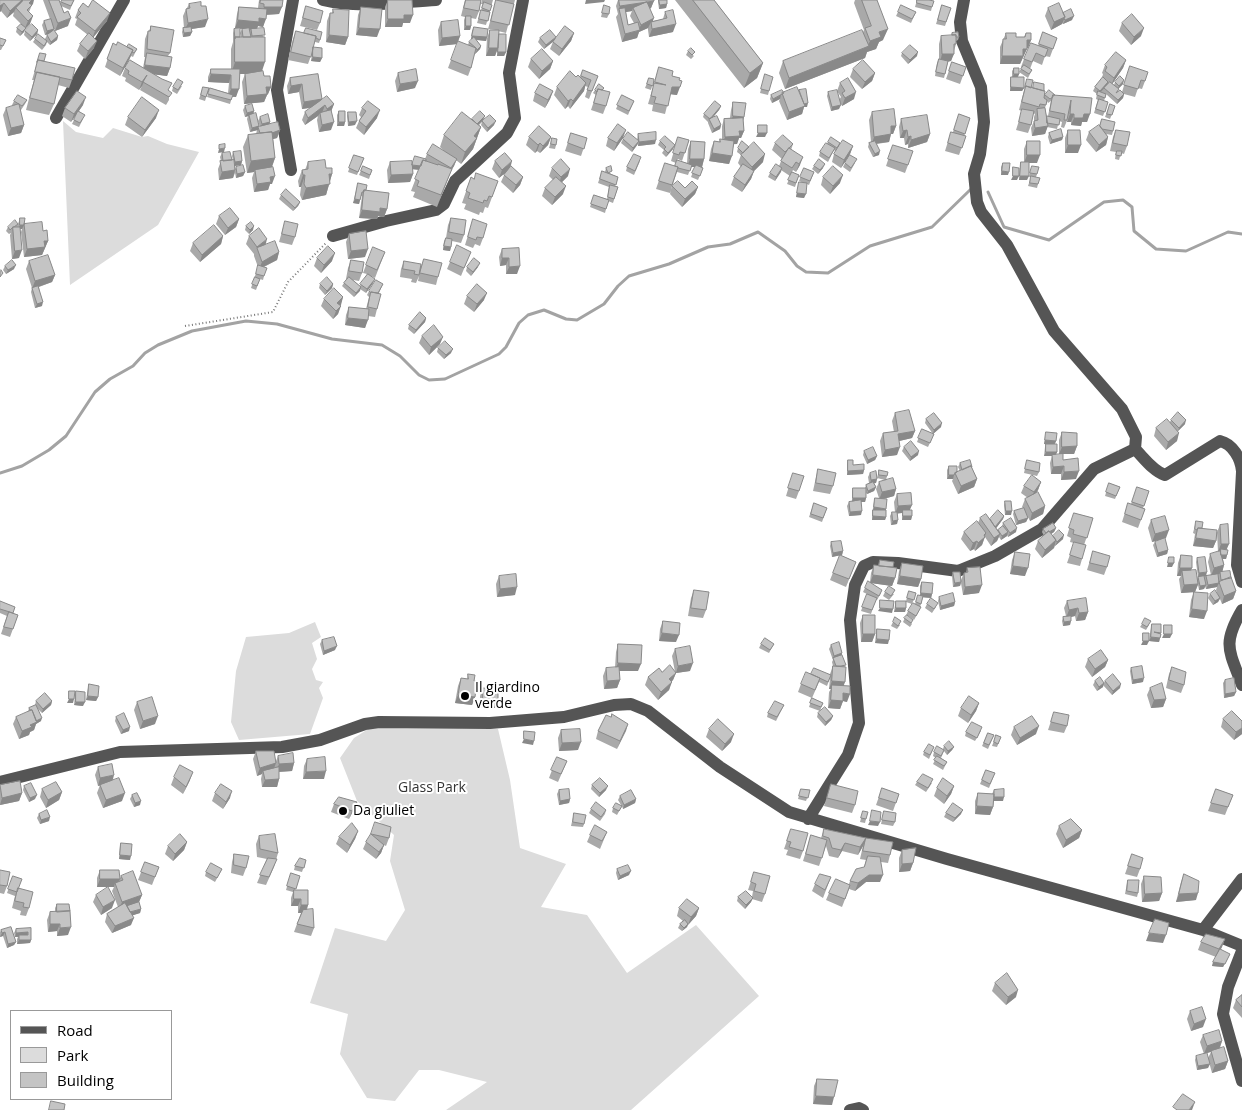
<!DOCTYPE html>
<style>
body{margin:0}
#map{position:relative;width:1242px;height:1110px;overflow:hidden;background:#fff;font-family:"Open Sans",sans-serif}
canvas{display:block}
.legend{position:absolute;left:10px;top:1010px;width:162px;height:90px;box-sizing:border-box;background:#fff;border:1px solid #999;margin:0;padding:6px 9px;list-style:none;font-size:15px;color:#000}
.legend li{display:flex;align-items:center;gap:10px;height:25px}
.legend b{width:25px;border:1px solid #999}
</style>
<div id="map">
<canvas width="1242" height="1110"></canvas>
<ul class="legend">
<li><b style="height:6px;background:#555"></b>Road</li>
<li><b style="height:14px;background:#dcdcdc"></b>Park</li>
<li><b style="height:14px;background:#c4c4c4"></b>Building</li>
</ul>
</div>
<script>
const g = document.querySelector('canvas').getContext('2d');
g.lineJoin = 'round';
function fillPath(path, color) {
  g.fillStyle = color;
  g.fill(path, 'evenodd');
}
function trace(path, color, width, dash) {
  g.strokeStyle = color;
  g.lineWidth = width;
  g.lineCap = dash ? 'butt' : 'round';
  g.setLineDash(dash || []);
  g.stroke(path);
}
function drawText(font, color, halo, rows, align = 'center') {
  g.font = font + ' "Open Sans",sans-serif';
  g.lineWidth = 4;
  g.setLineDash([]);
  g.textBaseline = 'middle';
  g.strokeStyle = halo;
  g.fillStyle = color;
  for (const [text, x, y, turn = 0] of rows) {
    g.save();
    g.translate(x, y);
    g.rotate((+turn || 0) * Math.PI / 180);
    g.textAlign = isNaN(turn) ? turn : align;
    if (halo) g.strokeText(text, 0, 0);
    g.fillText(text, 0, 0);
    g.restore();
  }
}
const green = new Path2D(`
 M63 121 76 132 103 138 113 128 142 137 148 136 167 144 199 152 158 225 70 285Z
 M315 622 321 637 312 643 317 659 312 669 316 680 323 682 319 688 323 698 310 734 239 740 231 722 236 671 246 637 289 633Z
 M373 726 498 729 510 780 520 848 566 864 541 907 587 915 627 973 696 925 759 996 631 1110H446L487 1082 439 1070H419L395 1101 367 1098 340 1054 348 1014 310 1003 335 928 386 941 405 910 390 861 394 835 357 801 340 758 354 738Z`);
const stream = new Path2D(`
 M988 192 1004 227 1049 240 1104 202 1123 200 1132 207 1134 231 1156 249 1186 251 1228 232 1242 234
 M0 473 22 466 49 450 66 436 95 392 110 379 133 366 145 353 158 345 192 331 246 321 277 324 332 339 382 345 400 356 419 375 429 380 445 379 499 354 506 347 519 323 528 315 544 310 566 319 577 320 604 304 618 286 629 276 669 264 708 247 730 244 758 232 785 251 797 266 806 272 828 273 870 246 932 227 971 189`);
const path = new Path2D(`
 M185 326 273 312 288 282 326 243`);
const minor = new Path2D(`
 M323 0C359 9 400 2 436 0
 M964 0 960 22 962 41 981 87 984 122 980 154 974 174 977 202 981 212 1007 245 1054 331 1122 409 1136 437 1135 449C1144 458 1153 471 1165 475L1220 441C1233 444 1241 459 1242 471
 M56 118 124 0
 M291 170 277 90 293 0
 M333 236 386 221 436 210 444 204 455 181 507 133 515 118 509 73 523 0
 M1242 472 1237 565 1242 582
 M1242 610C1222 644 1229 650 1242 685
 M0 782 120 752 282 747 320 740 365 724 379 722 490 723 564 717 614 705 631 704 648 711 720 767 789 812 947 859 1203 930 1242 946
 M808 819 848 755 859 723 850 620 855 585 864 566 873 562 898 563 958 571 995 556 1042 529 1094 469 1135 449
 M1203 930 1242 879
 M1242 951 1228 987 1223 1014 1242 1081
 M850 1110 859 1108 863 1110`);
const wall = new Path2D(`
 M0 0 33 4 32 5 29 12 30 24 25 29 24 32 20 36 16 32 17 28 21 24 13 16 14 12 7 18 1 11 0 12Z
 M43 0H59L60 3 62 0H74L70 10 61 6 68 26 55 31 53 27V30L58 36 57 40 50 45 47 42 46 45 42 50 33 42 35 39H45L47 35 48 34 45 35 42 25 44 21 50 19Z
 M259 0H283L279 14 266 15 263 27 258 26 257 29 264 37 262 71 264 76 271 87 268 94 267 95 264 102 244 104 242 82 245 74H246H240L236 97H232L230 104 207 97 210 88 228 93 229 83 208 82V77L211 69H231V49L233 42V33L234 29H239L235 28 237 14 239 7 258 8ZM240 29H242L240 33 241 37H240Z
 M388 0 410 23H403L402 27H385V7Z
 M465 0H481L479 11 476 19 471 18V26L470 30H464V20L465 17 461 16Z
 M482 0H493L486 25 477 23 483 4H481Z
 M496 0H515L506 33 498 31V35L506 52 504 56H497V50L495 56H486L487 38 490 30H496L488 29Z
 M618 0H654L651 8 650 9 653 21 663 19 665 12 673 32 649 37 648 30V28L639 32 637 38 622 42 616 17 618 14 616 6ZM632 11 630 16 634 23 628 25 626 12Z
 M658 0H667V4L666 8 659 9 658 2Z
 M675 0H714L763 63 757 78 744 88Z
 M855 0H877L883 40 879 42 876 49 867 52 865 58 785 89 779 73 783 61 863 32 864 30 854 3Z
 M917 0 932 7 931 11 915 7Z
 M189 4 205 27 191 29 192 32 190 36 183 37 182 32 183 28H184L183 16 186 9 187 8Z
 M604 5 609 14 607 18 601 17Z
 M942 5 951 8 945 26 936 24Z
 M306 6 320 23 317 30 300 26Z
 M361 7 377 37 356 35 358 15Z
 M1048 8 1063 13 1072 20 1063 24V23L1062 24 1051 30 1045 16Z
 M333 9 348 37 345 45 326 42 327 21 330 13H332Z
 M78 10 107 21 93 37 94 48 85 59 77 51 80 44 88 35 75 25 77 19 75 18Z
 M898 12H916L911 23 896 16Z
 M441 22 460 36 457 44 439 46 438 30Z
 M1122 23 1141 36 1131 45 1119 31Z
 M151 26 170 53 168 56 170 68 167 76 153 74 169 91V100L166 105 140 90 142 86 139 90 125 81 126 78 122 76 125 68H143L145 57H144L145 39 148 31H149Z
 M474 27 487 37 486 41 476 40 481 46 480 49 475 54 474 53 471 68 468 76 448 68 451 60 468 45 469 42 472 40 471 39 472 31Z
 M306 28 320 40 319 43 315 42 313 47 322 58 320 62 311 61 312 53 308 64 288 60 293 39 296 31 304 33Z
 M38 30 37 34 30 41 24 35 25 31Z
 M1043 32 1057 38 1050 57 1045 56 1042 65 1033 61 1030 69 1032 70 1028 78 1019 72 1022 67H1021L1024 59 1038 46Z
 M574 33 571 41 559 56 550 49 553 42 544 49 538 42 540 38 555 39Z
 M952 33 959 37 958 40 956 41V44L951 61 948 62 944 78 935 76 937 63 939 59V44L941 36H951Z
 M1006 33 1016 37H1024L1026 33 1031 40 1028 48H1027L1020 64H1000V47Z
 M0 38 6 40 1 50H0Z
 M113 43 116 45 137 49 133 57 131 56 120 76 105 67Z
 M688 51 694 56 691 59 686 55Z
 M40 53 44 61 72 80 69 88 58 85 54 104 49 115 26 110 34 80H32Z
 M902 53 917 56 908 64 901 56Z
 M531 59 553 61 550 69 539 79 528 67Z
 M1126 60 1123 68 1112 84 1114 85 1115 82 1123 84 1118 89V91L1122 92 1130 66 1145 81 1142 89 1138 88 1135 97 1124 94 1123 98 1117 104 1106 94 1104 101 1108 102 1103 116 1094 113 1098 100 1096 99 1097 94 1093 91 1095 87 1102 78 1103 74 1102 73 1105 65Z
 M952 62 966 67 960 84 946 79Z
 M659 67 672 76 677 95 670 94 665 114 652 111 653 105 648 104Z
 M1014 68 1019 74 1018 77 1024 88 1022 91H1010V81L1011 77H1012V71Z
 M853 69 875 73 872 81 862 89 850 77Z
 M583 70 598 76 589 99 585 97 588 87 585 86 584 91 570 109 568 106 565 109 554 95 557 87 576 77H580Z
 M398 73 415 88 397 92 395 81Z
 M318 74 321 100 334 104 331 110V130L319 132 317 120 318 116 305 125 302 120 305 112 311 108 302 109 299 92 288 94 287 86 290 78Z
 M765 74 769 91 768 95 760 93Z
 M649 78 654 79 651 90 645 88Z
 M1027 79 1031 88H1033L1034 82 1044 91 1045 95 1092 98 1087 122H1082L1081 126 1071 125V122H1067L1068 118 1064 128 1061 127 1062 122 1059 121 1057 129 1047 127 1045 134 1032 136 1031 128 1034 121V117L1035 114 1033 113 1031 125 1028 133 1016 130 1022 111 1019 110ZM1047 101 1048 103 1051 101 1048 116 1047 118 1045 108Z
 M840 83 854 99 842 106 840 102 839 109 831 111 827 96 828 92 839 100 841 97 837 91Z
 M182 86 177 94 172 91 173 87Z
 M203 87 209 88 205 101 199 99Z
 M604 88 603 90 606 106 603 114 591 110 596 95 593 93 595 90Z
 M553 91 550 99 545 108 533 101 535 93Z
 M784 93 807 107H804L802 114 787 120 779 101 780 99 772 103 770 99 771 95Z
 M622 95 634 101 628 115 616 109Z
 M27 100 25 104 21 110H20L24 125 21 133 8 136 3 115 6 108 14 106 12 105 14 101Z
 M733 102 744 117 743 120 744 131 741 138H739L737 144H734L729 164 709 161 711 149 714 141 719 142 720 139 722 140V126L724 119 730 118 731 110Z
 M1110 104 1115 106 1110 119 1105 117Z
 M83 105 79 111 83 119 79 127 72 124 78 112 71 122 62 116 65 108Z
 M245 106 254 111 253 114 259 127H260L258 121 260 117 270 122 269 124 280 130 277 138 273 139 275 158 272 167V184H270L268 190 254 192 252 178 254 172 247 173 243 147 248 135 256 134 257 130 250 132 247 119 248 116 245 117 243 110Z
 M721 106 719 110 712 118 721 125 720 129 712 133 708 123V122L703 117 704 114Z
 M362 108 377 118 364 135 356 128 359 121 361 117 359 115Z
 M339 111 345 122 344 126H337V115Z
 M348 112 355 125 348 126 347 116Z
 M872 112 896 126 893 134H891L889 142 877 144 879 155 873 157 868 147 869 143 871 142 869 120Z
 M959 114 970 118 964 136H966L959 155 945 151 951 132H953Z
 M128 117 156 118 142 137 125 125Z
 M472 119 484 120 494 125 487 132 481 125 482 122 479 125 481 127 473 149 461 164 456 160 454 166 451 171 437 207 413 197 415 192 411 191 419 170 412 169 413 174 410 182 388 183 387 170 390 162 412 165 425 159 427 154 445 152 440 147 444 135Z
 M901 119 930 134 927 142 908 148V144L905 145 904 138H900L899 127Z
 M1102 119 1113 131 1112 135 1106 134 1108 137 1106 145 1096 152 1086 140 1089 132 1099 126Z
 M1068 130 1078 153H1065V138Z
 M1116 130 1127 146 1124 154 1121 153 1119 160 1115 159 1116 152 1110 151 1113 137Z
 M571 133 587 138 581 156 565 151Z
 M1049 133 1063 137 1062 140 1050 144 1048 137Z
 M638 134 655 144 638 146V144L632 152 621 143 623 139 637 140Z
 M529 137H551L548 145 540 153 537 151 535 153 526 145Z
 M678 137 689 140 682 161 678 159 677 160 687 163 688 149 691 141 704 159 702 167 703 168 698 180 691 177 695 167H691L688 175 677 172 670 193 656 189 665 163 675 166 676 163 671 161Z
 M552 138 556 145 555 149 549 148Z
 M608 138H623L614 151 606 146Z
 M660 141 673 149 666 157 662 153 664 150 658 145Z
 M1027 141 1037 163H1029L1027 180H1019L1020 166 1021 162H1024V149Z
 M828 142 840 143 836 152 834 150 828 162 819 156 820 152Z
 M775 143 793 144 791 150 800 165 796 172 793 170 792 172 799 175 795 187 787 184 792 172 790 176 781 170 775 181 768 177 770 173 779 166 782 159 772 150Z
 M893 145 908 165 905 173 886 166Z
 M853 146 850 154 841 168 832 162 834 154Z
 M738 148 763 162 754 171 751 179 742 192 731 185 734 177 741 167 738 163 741 155 737 152Z
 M233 152 242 161 241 165 235 166V168L245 172 243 176 236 178 235 173 233 178 219 180 218 169 221 161 220 157 222 153 233 160 232 156Z
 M354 155 364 158 357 175 348 172Z
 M495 161 510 167 523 177 520 185 513 193 501 182 505 173 499 178 492 169Z
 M640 161 634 175 626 171 627 167Z
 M308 162 326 168 332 174 326 195 302 200 300 195 301 187H299L298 181 302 170H305Z
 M845 163H855L850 172 843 167Z
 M1003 163 1008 175H1001V167Z
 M363 166 372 170 369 179 359 175Z
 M814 166 823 168 818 174 812 169Z
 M1032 166 1037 174 1036 177 1038 184 1037 188 1028 186 1031 177H1029Z
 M552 168 568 176 562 182 563 194 552 205 542 196 545 188 553 180 549 176Z
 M606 168 611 174 618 177 615 186 618 187 613 203 608 201 605 213 590 207 594 195 607 199 609 187 598 183 602 171 605 172Z
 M804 168 814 172 809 185 807 184 804 198 796 197 799 182 804 183 799 181Z
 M471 177 474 179 498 181 488 208 485 207 483 213 480 212 479 215 464 209 466 204 462 203Z
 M823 177 840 183 830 194 821 185Z
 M358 183 387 209 384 217 378 216 377 219 359 218 362 196H361L359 204 353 203Z
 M672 186 685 188 698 187 695 194 682 207 670 194Z
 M281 195 300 202 298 206 293 211 279 199Z
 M219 216 239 219 236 227 225 235 216 224Z
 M20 218 25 224 43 231 48 241 42 255 24 257 21 232 22 229H20L19 258 12 259 10 235 11 233 9 234 6 231 8 227 18 224Z
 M451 218 464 235 461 243 452 241 450 251 443 250 444 241 446 238 448 225Z
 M473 219 483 238 480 246 475 244 473 248 465 245Z
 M285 221 295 237 292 245 279 242Z
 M246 226 253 230 249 234 245 230Z
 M349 234 365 257 348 259 346 242Z
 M223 236 221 244 200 262 190 251 193 243Z
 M249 236 279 252 277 260 264 267V276L263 280 260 279 256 290 251 288 258 267 254 256V254L246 244Z
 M519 248 517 274H506V265L500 266 499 257 502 249Z
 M385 252 375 278 371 276 373 283 366 293 360 289 354 297 342 286 344 283 347 279H346L348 268 351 260 362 273 359 281 353 280 360 286 367 274 363 273 366 265Z
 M317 258 332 261 321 273 314 266Z
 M424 259 438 277 436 285 418 281 419 276 416 283 411 282 412 279 400 277 401 269 404 261 421 267Z
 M468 259 461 276 447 269 450 262Z
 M29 261 55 275 52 282 39 287 42 306 35 308 31 292 32 288 26 269Z
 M5 266 14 269 6 274 3 270Z
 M467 267H478L471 276 466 271Z
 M320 284H333L332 288 325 295 319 288Z
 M383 284 379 293 377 309 375 317 368 316 365 328 345 325 346 315 349 307 366 309 369 297 367 295 369 291Z
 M467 296 484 300 474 312 464 304Z
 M343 297 340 306 338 314 333 319 321 306 324 299Z
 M426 318 425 322 414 334 408 329 409 325Z
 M422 336 440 344 429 355 419 343Z
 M438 348 451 353 444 359 437 352Z
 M895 413 915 431 912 438 899 441 897 455 882 457 880 441 883 433 894 432 892 421Z
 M926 419 941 427 933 434 925 423Z
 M1171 420 1185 424 1178 431 1177 441 1166 450 1154 436 1156 428 1170 422Z
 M922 429 934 434 928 447 917 442Z
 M1046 432 1056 441 1055 444 1057 452 1056 455 1063 460 1076 479 1061 480V474H1051L1050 463 1052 456H1044L1045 447 1046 444H1044Z
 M1062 432 1077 446 1074 454H1059V440Z
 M904 447 918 455 910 461 902 451Z
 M864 451 877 456 875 460 867 464 863 455Z
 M848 460 853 465 864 470 863 474 847 475V464Z
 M1027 460 1039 472 1037 476 1024 473Z
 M960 463 972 467V468L977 479 974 487 958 494 952 481 953 479H947V470L949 466 957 472 960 471 958 467Z
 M818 469 833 486 830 494 813 491 816 477Z
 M879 470 887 476 886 480 896 489 894 496 884 499 886 509V517L885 520H872V514L874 502 875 498H879L876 489 879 482 885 480 877 478 876 483H874L876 487 874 491 867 494 866 493V498L865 502H861V515L849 516 847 506 849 502 852 501V492L853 488H865L866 485 869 483 868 477 870 473 877 478Z
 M793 473 799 491 796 499 786 496Z
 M1041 482 1038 490 1035 494 1045 506 1043 514 1030 521 1027 515 1028 518 1026 522 1016 525 1013 514 1014 511 1023 508 1022 507 1025 499 1028 498 1021 493 1024 486Z
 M1109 483 1120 487 1115 499 1105 496Z
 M1137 487 1149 491 1143 508 1145 509 1138 528 1122 522 1128 503 1131 504Z
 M897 494 910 510 912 516 911 520H902V513H898L897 524 891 525 890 516 892 512H895L894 502Z
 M1005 501 1011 515H1005L1004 505Z
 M814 503 827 508 822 522 809 517Z
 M1074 513 1093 518 1084 545 1082 559 1080 566 1067 563 1074 543 1070 542 1071 538 1067 536Z
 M1004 516 1003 519 996 528 998 530 1002 527 1003 523 1016 532 1008 537 1007 535V536L1001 540 999 537 997 541 991 546 985 537 982 545 975 551 974 549 970 551 961 539 964 532 978 523 980 518 990 519Z
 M1151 520 1166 538 1152 542 1148 528Z
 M1196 521 1202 528 1217 532 1220 525 1227 550V555L1226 559H1223L1224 565 1222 572 1231 578 1236 591 1233 599 1222 604 1220 599 1218 602 1213 605 1208 598 1210 594 1218 596 1216 590 1217 587 1206 589 1205 586 1204 589 1199 590 1198 585 1195 592 1181 593 1179 579 1181 576H1177L1178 563 1181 555 1197 579 1198 577 1196 562 1197 558 1206 576 1211 575 1208 562 1210 554 1218 552 1217 533 1216 541 1213 548 1193 546 1195 534 1193 533Z
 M1056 528 1054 532 1051 534 1053 536 1063 539 1055 546V545L1054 548 1042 558 1035 549 1038 541 1044 536 1042 532 1043 529Z
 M831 542 843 551 842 555H840L856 562 846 587 830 580 840 555 832 557 830 546Z
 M1155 542 1168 550 1167 554 1157 557 1153 545Z
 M1093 551 1107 567 1104 575 1087 570Z
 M1015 552 1025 576 1010 574 1012 560Z
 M880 560 893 567 895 578 892 586 872 583 881 593 877 600 876 599 871 614 861 611 867 594 869 595 863 592 865 588 870 582 871 573 874 565 878 566Z
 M902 563 921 579 918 587 897 584 899 571Z
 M967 568 979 593 963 595 961 583 960 586 953 587 952 576 953 572 961 580 964 573H966Z
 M499 576 515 595 497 597 496 584Z
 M922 582 932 594 931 598 923 597 920 607 919 611 914 620 907 615 912 624 910 627 903 622 908 611 915 604 918 595H920V586Z
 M694 590 706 610 703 618 688 616 691 598Z
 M909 591 916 593 912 604 906 602V608L905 612H894L895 605 896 601H906Z
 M885 592 894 594 889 600 883 596Z
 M1194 592 1204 619 1189 617 1191 600Z
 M939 597 955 602 954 606 940 610 938 601Z
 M0 601 13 613 18 615 10 637 1 634 7 616 0 613Z
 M1067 601 1088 612 1085 620 1076 621 1075 616 1071 617 1070 625 1063 626 1062 621 1063 617 1066 616 1064 608Z
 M927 604 936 607 932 613 925 608Z
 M863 615 875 634 872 642H861L860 623Z
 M663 621 676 642 659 641 660 629Z
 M893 622 900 625 897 629 891 626Z
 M1142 624 1149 625 1146 630 1140 627Z
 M1152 624 1161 633 1159 642 1149 641 1151 628Z
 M877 629 888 644 875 643 876 633Z
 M322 640 335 650 323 655 320 644Z
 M618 644 638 671H619L620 680 617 688 604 689 603 676 606 668H615L616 652Z
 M761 644H774L769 653 759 648Z
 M831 645 842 653V655L845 667 844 686 847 702 843 701 840 709 828 708 829 692 831 689H829L830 678 827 686 819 682 812 698 798 692 801 684 811 674H830L833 666 832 662 833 660 829 649Z
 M675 649 690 671 676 673 673 680 671 682 669 690 658 700 645 685 648 677 662 672H675L672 656Z
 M1088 659 1108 660 1105 667 1092 677 1085 667Z
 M1172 667 1184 685 1181 693 1166 688 1169 674Z
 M1131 668 1143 682 1132 684 1130 671Z
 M468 674 475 697 472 705 455 703 458 686 461 678 467 679Z
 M1225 680 1236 692 1234 696 1224 698 1223 683Z
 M1095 681 1104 683 1105 681 1120 688 1112 695 1103 685V687L1097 691 1093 685Z
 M89 684 98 697 96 701 86 700 88 688Z
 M483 688 495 708 480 707V696Z
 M1150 688 1166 699 1163 707 1151 708 1147 695Z
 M76 691 83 706 74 705 75 695Z
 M812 698 823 703 820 711 809 707Z
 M36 701H52L51 705 42 713 37 708 41 721 36 724 34 730 30 732 29 735 19 739 13 724 16 717 28 712 29 708 35 705Z
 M137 702 155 724 140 729 134 710Z
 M979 703 976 711 968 723 958 716 961 708Z
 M784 705 776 721 767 717 768 713Z
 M1054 712 1067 726 1064 733 1048 730Z
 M818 713 833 716 831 720 825 726 817 717Z
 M116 717 129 731 121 734 115 721Z
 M1223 719 1242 721V734L1234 740 1221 727Z
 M628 724 617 749 596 739 598 731Z
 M1014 727 1036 734 1017 745 1011 735Z
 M709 729 731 742 722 751 706 737Z
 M561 730 578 750 559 751 558 738Z
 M981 731 975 741 965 736 966 732Z
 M988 733 994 735 988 749 982 746Z
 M996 735 1001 737 997 747 992 746Z
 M944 746 954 747 952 750 947 755 944 751 941 758 947 762 943 770 933 764 936 758 933 756 934 752 943 749Z
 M934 747 929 759 923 755 924 752Z
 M256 751 276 761 278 756 294 763 292 771 279 772V779L277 787H262L261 779 262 774 257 776 253 759Z
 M557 757 567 761 558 782 549 778Z
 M307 759 324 779H303L304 766Z
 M98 767 112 781 122 801 103 808 97 793 100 785 98 786 95 775Z
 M986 770 995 773 989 788 980 784Z
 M174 777 190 780 183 794 171 785Z
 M917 782 932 783 926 792 915 785Z
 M831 784 855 805 852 813 824 806Z
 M0 785 22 793 19 801 0 805Z
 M592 785 606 790 599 797 591 789Z
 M24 786 35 799 29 802 23 790Z
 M954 786 951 794 944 804 934 796 937 788Z
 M882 788 899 794 893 811 876 805Z
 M42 789 62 792 59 800 46 808 40 797Z
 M801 789 810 790 806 801 798 799Z
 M1216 789 1233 795 1225 815 1208 811Z
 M559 790 570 799 569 803 559 805 557 794Z
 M994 790 1003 801H994L993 807 990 815 975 814V801L978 793 992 794Z
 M215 793 230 798 223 809 212 801Z
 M132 795 140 805 134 807 130 799Z
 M620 796 636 799 635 803 623 809 622 806 617 815 612 812 613 808 621 805 618 800Z
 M334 804 354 809 349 819 331 812Z
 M591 809 606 810 605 814 600 821 589 813Z
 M863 811 866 819 865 823 860 822Z
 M884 811 895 822 893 826 881 824Z
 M574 813 584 824 583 827 571 826Z
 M946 813 961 814 953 822 944 817Z
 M39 814 49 821 40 824 37 818Z
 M1059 826 1082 830 1079 838 1063 848 1056 834Z
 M391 827 389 838 386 846 384 845 381 853 376 859 363 849 366 842 371 835Z
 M791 829 803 851 800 859 786 855 788 850 784 849Z
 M824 829 866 838 890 855 888 863 881 862 880 882H866L855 891 849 889 842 907 826 900 829 893 849 884 850 881 864 867 866 860 860 859 863 846 858 855 842 851 838 858 829 856 826 846 819 866 803 861 811 835 821 838Z
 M358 831 355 839 347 853 336 844 339 837Z
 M607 832 600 849 587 842 590 835Z
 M259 836 278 853 274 867 266 885 257 883 267 859 257 857 256 844Z
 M187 842 184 850 173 861 165 854 168 846Z
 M121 843 130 860 119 859 120 846Z
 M902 850 913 863 910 871 899 872V858Z
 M234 854 246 868 243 876 231 873 232 862Z
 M1132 854 1140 869 1137 877 1125 874Z
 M306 860 302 872 294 870 295 866Z
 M145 862 159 867 152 885 138 880Z
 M222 869 215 882 205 876 206 872Z
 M617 869 629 875 618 880 616 873Z
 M0 870 7 886 4 894 0 893Z
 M100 870 120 879 118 882 121 876 142 895 139 902 141 909 140 913 132 915 131 925 112 933 105 922 107 914 118 907 112 891 114 887H97V878Z
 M754 872 765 894 762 902 752 899 751 902 745 909 737 901 738 897H752L753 891 748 890Z
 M291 873 300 876 295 890 308 905 307 910 314 928 311 936 294 932 301 913H298V906H291V898L293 892 286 890Z
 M1184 874 1196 900 1176 902 1181 882Z
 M13 876 18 888 29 908 26 916 20 915 21 911 12 908 15 896 7 893Z
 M1144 876 1162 893 1159 901 1142 902 1141 884Z
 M831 877 823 898 812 891 815 884Z
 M1128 880 1138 893 1137 897 1125 894 1127 883Z
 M96 895 112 908 101 915 93 902Z
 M57 904 68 935 57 936V931L48 932 47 920 50 912H55V908Z
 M679 908H699L696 916 688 925 687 927 682 931 678 928 680 924 683 921 677 916Z
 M11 927 16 942 14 945 7 948 3 936 0 937V932L1 930Z
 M31 928V940L30 943 17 944V939L18 937H15L14 933 16 929Z
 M1225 939 1221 949 1228 957 1223 967 1212 966 1216 957 1198 950 1201 942Z
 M995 983 1016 997 1006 1005 992 991Z
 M1242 995V1018L1233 1008 1236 1000Z
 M1190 1011 1203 1027 1191 1031 1187 1019Z
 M1203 1035 1222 1041 1220 1048 1228 1061 1225 1069 1212 1073 1209 1062 1208 1068 1197 1070 1195 1060 1196 1056 1208 1058 1211 1052 1204 1054 1200 1042Z
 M817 1079 832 1105 813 1104 814 1086Z`);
const shadedWall = new Path2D(`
 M22 0H24L16 8 14 12 7 18 10 11Z
 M32 0H34L33 4 26 10 29 3Z
 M586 0H605L604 2 585 4Z
 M654 1 651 8 634 11 633 8 632 11 620 13 619 9 617 14 620 6Z
 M4 3 1 11 0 12V6Z
 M667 4 666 8 659 9 660 5Z
 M264 7H282L279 14 261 15Z
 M110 13 107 21 92 39 95 31Z
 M404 15H413L410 23H403L402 27H385L388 19Z
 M33 16 30 24 25 29 24 32 20 36 22 32 25 28 28 21Z
 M1074 16 1072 20 1063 24 1065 20Z
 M1065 17 1062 24 1051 30 1054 22Z
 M71 18 68 26 55 31 58 23Z
 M259 18 266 19 263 27 258 26 256 30 235 28 238 20Z
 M654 18 651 26V22L648 28 639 32 637 38 622 42 625 34 638 31 641 25Z
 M208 19 205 27 185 30 188 23Z
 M676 24 673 32 649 37 652 29Z
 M466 26H471L470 30H464Z
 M359 28 380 29 377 37 356 35Z
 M1144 28 1141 36 1131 45 1134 37Z
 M54 29 52 33 45 35 47 31Z
 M888 29 883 40 879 42 876 49 867 52 865 58 785 89 789 78 867 47 870 41 879 32Z
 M38 30 37 34 30 41 32 37Z
 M192 32 190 36 183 37 184 33Z
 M574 33 571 41 559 56 562 49Z
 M329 35 348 37 345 45 326 42Z
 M58 36 57 40 50 45 51 42Z
 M460 36 457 44 439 46 442 38Z
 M472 36 487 37 486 41 471 39Z
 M556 37 555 40 544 49 546 45Z
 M1027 40H1031L1028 48H1024Z
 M97 41 94 48 85 59 88 51Z
 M481 46 480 49 475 54 477 50Z
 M489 48H498L495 56H486Z
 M1023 49H1027L1020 64H1000L1002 56Z
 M133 50 130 58 120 76 123 68Z
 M498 52H506L504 56H497Z
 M918 52 917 56 908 64 910 60Z
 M942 54H954L951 61 940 62Z
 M313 57 322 58 320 62 311 61Z
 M1126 60 1123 68 1111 86 1114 78Z
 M553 61 550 69 539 79 542 71Z
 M235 62H265L261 74H231Z
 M763 63 757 78 744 88 750 73Z
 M145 65 170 68 167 76 142 73Z
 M875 73 872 81 862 89 865 82Z
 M211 74 231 75 229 83 208 82Z
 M1014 74H1019L1017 78H1012Z
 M147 75 142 86 139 90 142 82Z
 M1124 80 1123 84 1117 90 1119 86Z
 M418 81 415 88 397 92 400 84Z
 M1108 82 1107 85 1098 95 1100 91Z
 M586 83 584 91 570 109 573 101Z
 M302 84 299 92 288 94 291 86Z
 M266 87H271L268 94 267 95 264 102 244 104 247 96Z
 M672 87H680L677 95 669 94Z
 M1011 87 1024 88 1022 91H1010Z
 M231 89H239L236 97 228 96Z
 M553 91 550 99 545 108 548 100Z
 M856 92 854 99 842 106 845 98Z
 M1124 94 1123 98 1117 104 1118 100Z
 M781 95 780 99 772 103 773 99Z
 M86 97 83 105 71 122 74 114Z
 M322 99 319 106 302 109 304 102Z
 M571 99 568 106 565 109 568 101Z
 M808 103 807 107H804L802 114 787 120 789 112 802 104Z
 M334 104 331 112 324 117 327 109Z
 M325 105 322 113H320L318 116 305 125 308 118Z
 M841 105 839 109 831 111 832 107Z
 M721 106 719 110 710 121V119Z
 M159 110 156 118 142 137 145 130Z
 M380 110 377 118 364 135 366 127Z
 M254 111 253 115 245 117 247 113Z
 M1070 114H1074L1071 122H1067Z
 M1084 114H1090L1087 122H1082L1081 126 1071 125 1074 118Z
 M485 116 483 120 475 128 476 124Z
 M733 116 744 117 742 125 730 124Z
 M357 121 355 125 348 126 349 122Z
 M496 121 494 125 487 132 488 128Z
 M270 122 269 126 260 128 262 124Z
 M334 122 331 130 319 132 322 125Z
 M339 122H345L344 126H337Z
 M24 125 21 133 8 136 11 128Z
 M721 125 720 129 712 133 714 129Z
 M259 126 258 130 250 132 252 128Z
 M891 126H896L893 134H888Z
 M1048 126 1045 134 1032 136 1035 128Z
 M481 127 473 149 461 164 465 152 474 136Z
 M280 130 277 138 258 143 261 136Z
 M626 130 623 138 614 151 617 143Z
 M907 130 904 138H900L903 131Z
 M739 131H744L741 138H739L737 144 722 145 725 137Z
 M758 133H767L765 137H756Z
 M891 134 889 142 872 144 874 137Z
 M930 134 927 142 908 148 911 140Z
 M911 136 908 144 905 145 908 137Z
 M551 137 548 145 540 153 543 146Z
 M1063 137 1062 140 1050 144 1052 140Z
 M1108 137 1106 145 1096 152 1099 145Z
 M656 140 655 144 638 146 639 142Z
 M639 141 637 145 632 152 633 148Z
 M540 143 537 151 535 153 538 145Z
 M675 145 673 149 666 157 668 153Z
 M1068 145H1081L1078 153H1065Z
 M853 146 850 154 841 168 844 160Z
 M225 148 224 152 218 153 219 149Z
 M880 151 879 155 873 157 875 154Z
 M712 153 732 156 729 164 709 161Z
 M765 154 763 162 750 175 752 167Z
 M1027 155H1040L1037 163H1024Z
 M803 157 800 165 796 172 799 164Z
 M275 158 271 169 255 170 254 172 247 173 251 161Z
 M457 159 454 166 451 171 437 207 451 168Z
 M690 159H704L702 167H687Z
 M242 161 241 165 234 166 235 162Z
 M512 161 510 169 499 178 502 170Z
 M825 164 823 168 818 174 820 170Z
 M412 165 424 166 422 170 411 169Z
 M782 168 781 172 775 181 776 177Z
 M570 169 568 176 559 185 561 177Z
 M235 170 233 178 219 180 222 172Z
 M754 171 751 179 742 192 745 185Z
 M1002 171 1009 172 1008 175H1001Z
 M245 172 243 176 236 178 237 174Z
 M329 174H332L326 195 302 200 306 188Z
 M413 174 410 182 388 183 391 175Z
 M303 175H305L301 187H299Z
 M843 175 840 183 830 194 833 186Z
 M275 176 272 184H270L268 190 254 192 257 184 270 177Z
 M1013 176H1019L1017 180H1011Z
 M1020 176H1029L1027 180H1019Z
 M523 177 520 185 513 193 516 185Z
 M566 186 563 194 552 205 555 197Z
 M698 187 695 194 682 207 685 199Z
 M797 193 806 194 804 198 796 197Z
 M355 199 360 200 359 204 353 203Z
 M300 202 298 206 293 211 295 208Z
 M380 208 387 209 384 217 378 216 377 219 359 218 362 210Z
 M239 219 236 227 225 235 228 228Z
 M20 225H24L22 229H18Z
 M254 226 253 230 249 234 250 230Z
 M223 236 221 244 200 262 202 255Z
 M267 239 265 247H257Z
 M44 241H48L42 255 24 257 27 249Z
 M444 246 451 247 450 251 443 250Z
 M368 249 365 257 348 259 351 251Z
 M22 250 19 258 12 259 15 251Z
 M279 252 277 260 259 269 262 262Z
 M335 253 332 261 321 273 324 265Z
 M502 258H509L506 265 500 266Z
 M480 263 478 267 471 276 473 272Z
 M16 265 14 269 6 274 8 270Z
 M520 266 517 274H506L509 267Z
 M55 275 52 282 32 289 35 281Z
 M375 279 373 283 366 293 367 289Z
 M333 284 332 288 325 295 327 291Z
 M361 287 360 291 354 297 356 293Z
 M487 293 484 300 474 312 477 304Z
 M343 297 341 305 335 311 337 303Z
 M43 302 42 306 35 308 37 304Z
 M341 306 338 314 333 319 336 311Z
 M348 318 368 320 365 328 345 325Z
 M426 318 425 322 414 334 416 330Z
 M443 337 440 344 429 355 431 347Z
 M453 349 451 353 444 359 446 355Z
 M1186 420 1185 424 1178 431 1179 428Z
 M942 423 941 427 933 434 934 430Z
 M915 431 912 438 895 442 898 434Z
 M1179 433 1177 441 1166 450 1168 442Z
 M1045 440 1056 441 1054 445 1044 444Z
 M1077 446 1074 454H1059L1062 447Z
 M900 447 897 455 882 457 885 450Z
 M919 451 918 455 910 461 911 457Z
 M1046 452H1057L1055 456H1044Z
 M877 456 875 460 867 464 868 460Z
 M1064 466 1061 474H1051L1053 467Z
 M864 470 863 474 847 475 848 471Z
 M1079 471 1076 479 1061 480 1064 472Z
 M949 475H954L953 479H947Z
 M877 479 876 483 870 484 871 480Z
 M977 479 974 487 958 494 961 486Z
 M1041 482 1038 490 1031 500 1034 492Z
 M876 487 874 491 867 494 868 491Z
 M896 489 894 496 879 500 882 492Z
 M853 498H866L865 502H852Z
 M912 505 909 512 903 510 902 513 895 514 898 506Z
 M1045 506 1043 514 1030 521 1032 513Z
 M874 507 886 509 885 512 873 511Z
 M862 511 861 515 849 516 850 512Z
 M1006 511H1012L1011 515H1005Z
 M873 516 886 517 885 520H872Z
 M903 516H912L911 520H902Z
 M1004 516 1003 519 994 531 995 527Z
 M1028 518 1026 522 1016 525 1018 521Z
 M898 520 897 524 891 525 893 521Z
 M1017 528 1016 532 1008 537 1010 533Z
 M1056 528 1054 532 1045 538 1046 534Z
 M1169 530 1166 538 1152 542 1155 534Z
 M1008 532 1007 536 1001 540 1002 536Z
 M986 533 982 545 975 551 978 543 984 535Z
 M1000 534 997 541 991 546 994 538Z
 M1064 535 1063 539 1055 546 1057 542Z
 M1196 538 1216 541 1213 548 1193 546Z
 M1056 540 1054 548 1042 558 1045 550Z
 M977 541 974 549 970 551 973 543Z
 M1221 544H1229L1226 551 1221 549V552H1218Z
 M1168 550 1167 554 1157 557 1158 553Z
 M843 551 842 555 832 557 833 553Z
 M1221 555H1227L1226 559H1220Z
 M1168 563H1174L1172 567H1167Z
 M1224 565 1222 573 1211 576 1214 568Z
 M1013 566 1028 568 1025 576 1010 574Z
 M1180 568H1192L1189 576 1182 571 1181 576H1177Z
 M1207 572 1206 576 1198 577 1199 573Z
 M873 575 895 578 892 586 870 583Z
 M900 576 921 579 918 587 897 584Z
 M961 582 960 586 953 587 955 583Z
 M1219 583 1217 587 1206 589 1208 585Z
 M1198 584 1195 592 1181 593 1184 585Z
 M982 585 979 593 963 595 965 587Z
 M1206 585 1204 589 1199 590 1200 586Z
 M517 587 515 595 497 597 500 589Z
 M1236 591 1233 599 1222 604 1224 596Z
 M921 593 932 594 931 598 919 597Z
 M1220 598 1218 602 1213 605 1215 601Z
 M955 602 954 606 940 610 941 606Z
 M880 608 893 609 892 613 878 611Z
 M896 608H906L905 612H894Z
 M1078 608 1075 616 1066 618 1069 610Z
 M1192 609 1207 611 1204 619 1189 617Z
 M1088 612 1085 620 1076 621 1079 613Z
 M1071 621 1070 625 1063 626 1064 622Z
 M662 633 679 635 676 642 659 641Z
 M863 634H875L872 642H861Z
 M1164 634H1172L1170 638H1162Z
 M1151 637 1160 638 1159 642 1149 641Z
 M877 639 889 640 888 644 875 643Z
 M1143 641H1149L1147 645H1141Z
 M337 646 335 650 323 655 324 651Z
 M842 653 841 657 833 658 832 660 834 656Z
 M1108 660 1105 667 1092 677 1095 669Z
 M618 663 641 664 638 671H615Z
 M693 663 690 671 676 673 673 680 666 687 669 679 676 673 678 666Z
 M1144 678 1143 682 1132 684 1133 680Z
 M620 680 617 688 604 689 607 681Z
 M832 681 845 682 842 690 832 685 831 689H829Z
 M672 682 669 690 658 700 661 692Z
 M1104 683 1103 687 1097 691 1099 687Z
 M1121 684 1120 688 1112 695 1113 691Z
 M1236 692 1234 696 1224 698 1225 694Z
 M843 693 850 694 847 702 843 701 840 709 828 708 831 700Z
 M458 695 475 697 472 705 455 703Z
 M88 696 98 697 96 701 86 700Z
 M69 699H74L73 703H67Z
 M1166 699 1163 707 1151 708 1154 700Z
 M483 700H498L495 708 480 707Z
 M52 701 51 705 42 713 43 709Z
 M76 702H85L83 706 74 705Z
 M979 703 976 711 968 723 971 715Z
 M158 716 155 724 140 729 143 721Z
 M833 716 831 720 825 726 826 722Z
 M42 718 41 721 36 724 34 730 30 732 29 735 19 739 22 731 36 721Z
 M628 724 626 731 617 749 620 741Z
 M1039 726 1036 734 1017 745 1020 738Z
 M130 727 129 731 121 734 123 730Z
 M1242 728V734L1234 740 1236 732Z
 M734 734 731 742 722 751 725 744Z
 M524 739 534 741 533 745 522 743Z
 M581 742 578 750 559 751 562 743Z
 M954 747 952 750 947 755 948 751Z
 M276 763 273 771H263L262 774 257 776 260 768Z
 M294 763 292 771 276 772 279 764Z
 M326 771 324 779H303L306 772Z
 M193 772 190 780 183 794 186 787Z
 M114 775 112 783 98 786 100 778Z
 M279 779 277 787H262L265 780Z
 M608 786 606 790 599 797 600 793Z
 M954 786 951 794 944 804 947 796Z
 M232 791 230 798 223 809 226 802Z
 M62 792 59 800 46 808 48 800Z
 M22 793 19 801 0 805 2 798Z
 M125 793 122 801 103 808 106 800Z
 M37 795 35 799 29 802 30 798Z
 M994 797H1004L1003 801H992Z
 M570 799 569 803 559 805 560 801Z
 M636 799 635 803 623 809 624 805Z
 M141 801 140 805 134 807 135 803Z
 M357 802 354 809 349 819 352 811Z
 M977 806 993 807 990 815 975 814Z
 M963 810 961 814 953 822 955 818Z
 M50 817 49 821 40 824 41 820Z
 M870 821 880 822 878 826 868 825Z
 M1082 830 1079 838 1063 848 1066 840Z
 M358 831 355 839 347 853 350 845Z
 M866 838 863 846 858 855 860 847Z
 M187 842 184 850 173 861 175 854Z
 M845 843 842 851 838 858 841 850Z
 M384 845 381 853 376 859 379 852Z
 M120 855 131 856 130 860 119 859Z
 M913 863 910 871 899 872 902 864Z
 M631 871 629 875 618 880 620 876Z
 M869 875H883L880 882H866L855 891 858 883Z
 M100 879H120L117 887 115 883 114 887H97Z
 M1162 893 1159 901 1142 902 1145 894Z
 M1198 893 1196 900 1176 902 1179 894Z
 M142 895 139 902 119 910 122 902Z
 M753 898 751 902 745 909 746 905Z
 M294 899H301L298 906H291Z
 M115 900 112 908 101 915 103 907Z
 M301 905H308L305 913H298Z
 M699 908 696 916 688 925 691 917Z
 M141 909 140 913 128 917 129 913Z
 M134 918 131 925 112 933 115 926Z
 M50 924H60L57 931 48 932Z
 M688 924 687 927 682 931 684 928Z
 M71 927 68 935 57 936 60 928Z
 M5 932 3 936 0 937 2 933Z
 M28 932 27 936 15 937 16 933Z
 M1149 933 1166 935 1163 943 1146 941Z
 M1225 939 1222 947 1216 957 1219 949Z
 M19 940H31L30 943 17 944Z
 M16 942 14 945 7 948 8 944Z
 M1230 954 1223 967 1212 966 1213 962Z
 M1018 990 1016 997 1006 1005 1008 997Z
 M1206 1019 1203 1027 1191 1031 1194 1024Z
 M1222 1041 1219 1049 1204 1054 1207 1046Z
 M1228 1061 1225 1069 1212 1073 1215 1065Z
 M1210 1064 1208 1068 1197 1070 1198 1066Z
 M816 1096 834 1097 832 1105 813 1104Z
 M1195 1102 1192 1110H1189Z`);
const building = new Path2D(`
 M0 0H22L10 11 4 3 0 6Z
 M24 0H32L29 3 32 5 27 10 33 16 28 21 16 8Z
 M49 0H59L64 13 68 11 71 18 58 23Z
 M62 0H74L71 6 61 2Z
 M93 0 110 13 95 31 77 17 81 13 78 10 83 3 88 7Z
 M261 0H283L282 7H264V4L260 3Z
 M388 0H412L413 15H404V19H388Z
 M466 0H481L479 11 464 8Z
 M496 0 514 4 509 25 491 21Z
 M619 0H654V1L620 6Z
 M659 0H667V4L660 5Z
 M693 0H714L763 63 750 73Z
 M862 0H877L888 29 879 32 881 37 870 41 865 28 871 26Z
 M917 0H929L934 1 932 7 917 3Z
 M201 2V6H206L208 19 188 23 186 9 190 8 189 4Z
 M484 2 492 5 490 11 482 8Z
 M647 2 654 18 641 25 633 8Z
 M1059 3 1065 17 1054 22 1048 8Z
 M604 5 610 7 609 14 602 13Z
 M901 5 916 12 912 19 898 12Z
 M942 5 951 8 946 22 938 20Z
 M306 6 323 11 320 23 303 18Z
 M239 7 267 9 266 19 259 18V22L238 20Z
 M361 7 382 9 380 29 359 28Z
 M625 8 628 25 638 22 640 30 625 34 619 9Z
 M333 9 349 10 348 37 329 35 330 13H333Z
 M1071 9 1074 16 1065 20 1064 19 1065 17 1063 13Z
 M481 10 490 12 488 21 479 19Z
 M673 10 676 24 652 29 651 22 667 18 665 12Z
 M1132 14 1144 28 1134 37 1122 23Z
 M466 16H471V26H466Z
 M51 19 54 29 47 31 44 21Z
 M458 20 460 36 442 38 441 22Z
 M21 24 26 28 22 32 17 28Z
 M32 24 38 30 32 37 25 31Z
 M151 26 174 30 170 53 147 49 148 31H150Z
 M565 26 574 33 562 49 553 42Z
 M191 27 192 32 184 33 183 28Z
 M474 27 488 29 487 37 472 36Z
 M240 28V37H235V39L234 29Z
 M249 28 251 37H243L242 29Z
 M264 28 265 35 252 36 251 29Z
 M306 28 322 32 320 40 316 38V36L304 33Z
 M54 30 58 36 51 42 47 35Z
 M490 30H499L498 48H489Z
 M550 30 556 37 546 45 540 38Z
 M862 30 869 46 789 78 783 61Z
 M296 31 316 36 311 57 291 52Z
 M958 32 959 37H956V35H952V33Z
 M1043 32 1057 38 1053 49 1039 44Z
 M89 33 97 41 88 51 80 44Z
 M1006 33H1016V37H1025L1026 33H1031V40H1027V49H1023V56H1002L1003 39H1006Z
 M38 34 47 41 44 46 35 39Z
 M499 34H506V52H498Z
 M956 35V44H954V54H942L941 36Z
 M235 37H265V62H235Z
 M474 37 481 46 477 50 476 48 469 42Z
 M0 38 6 40 3 46 0 45Z
 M458 41 476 48 471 68 451 60Z
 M118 42 133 50 123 68 107 59 113 43 116 45Z
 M1031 43 1048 49 1045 57 1036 53 1032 62 1024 59Z
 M129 44 137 49 134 53 132 52 133 50 127 47Z
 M910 45 918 52 910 60 902 53Z
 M313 47 322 48V58L313 57Z
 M691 48 695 52 692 55 688 51Z
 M542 49 553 61 542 71 531 59Z
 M1116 52 1126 60 1114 78 1105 71 1107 67 1105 65Z
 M40 53 46 54 44 61 38 60 37 62Z
 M147 53 172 57 170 68 145 65Z
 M939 59 948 61 945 74 936 72Z
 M38 60 75 68 72 80 35 72Z
 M130 60 162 79 172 83 168 90 172 93 169 97 143 82 147 75 142 82 128 74 129 71 125 68Z
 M863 60 875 73 865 82 853 69Z
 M952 62 966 67 963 76 949 71Z
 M1024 65 1032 70 1029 74 1021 69Z
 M1130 66 1148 72 1145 81 1141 80 1138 89 1124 85Z
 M659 67 673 71 672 76 680 78 679 80 682 81 680 87H672L668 106 654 103 656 97 651 96 654 83 666 85 655 82Z
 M1014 68H1019V74H1014Z
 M211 69H240L239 89H231V75L211 74Z
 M416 69 418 81 400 84 398 73Z
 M583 70 598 76 592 91 587 90 591 80 581 76Z
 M263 71 264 76H270L271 87H266L267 94 247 96 245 74Z
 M570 71 576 77 578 75 586 83 573 101 571 99 568 101 557 87Z
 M37 72 60 77 54 104 30 98Z
 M318 74 322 99 304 102 302 84 291 86 290 78Z
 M765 74 773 77 769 91 761 89Z
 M1120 76 1124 80 1119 86 1115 82Z
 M1011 77H1024V88L1011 87Z
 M1103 77 1108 82 1100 91 1095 87Z
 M649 78 654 79 653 86 647 84Z
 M848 78 856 92 845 98 842 93 845 91 840 83Z
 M178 79 183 82 178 90 173 87Z
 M1027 79 1033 80 1031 88 1026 86 1025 87Z
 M1034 82 1044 84V91L1033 88Z
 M1110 82 1119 89 1116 93 1120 90 1124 94 1118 100 1104 88Z
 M540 84 553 91 548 100 535 93Z
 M599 84 604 88 602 90 598 89 597 92 595 90Z
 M1026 86 1045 91 1044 98 1047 100 1046 105 1040 104 1039 107 1022 102Z
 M203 87 209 88 206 97 201 95Z
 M797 87 805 106 789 112 782 93Z
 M210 88 233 95 231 100 208 94Z
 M598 89 610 92 606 106 594 103Z
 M806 89 808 103 804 104 799 90Z
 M782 90 784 93 773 99 771 95Z
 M837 90 841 105 832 107 828 92Z
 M1049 90 1055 95H1053V97L1050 99 1045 95Z
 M77 91 86 97 74 114 65 108Z
 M1098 91 1106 94 1105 98 1097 95Z
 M18 95 27 100 22 106 14 101Z
 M622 95 634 101 629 111 617 105Z
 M1053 95 1092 98 1090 114H1084L1083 118H1074V114H1070L1071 100 1067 120H1064L1065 114 1050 111Z
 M327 96 334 104 327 109 325 105 308 118 305 112Z
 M142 97 159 110 145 130 128 117Z
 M1099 99 1108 102 1105 112 1096 109Z
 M368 101 380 110 366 127 359 121 366 111 362 108Z
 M715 101 721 106 710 119 704 114Z
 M733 102 746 103 744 117 733 116Z
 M19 104 24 125 11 128 6 108Z
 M252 104 254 111 247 113 245 106Z
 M1110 104 1115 106 1112 115 1107 114Z
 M1045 108 1048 126 1035 128 1034 121 1038 120 1037 109Z
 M894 109 896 126H891V134L874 137 872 112Z
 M1022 109 1034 111 1031 125 1019 122Z
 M331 110 334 122 322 125 320 113Z
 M78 111 85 115 80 123 74 120Z
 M339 111H345V122H339Z
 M480 111 485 116 477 124 472 119Z
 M348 112H356L357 121 349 122Z
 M462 112 481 127 474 136 477 138 465 152 444 135Z
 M256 113 259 126 252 128 249 115Z
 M268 114 270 122 262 124 260 117Z
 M959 114 970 118 965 134 954 130Z
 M490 115 496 121 488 128 482 121Z
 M927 115 930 134 911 140V136L908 137 907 130 903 131 901 119Z
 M717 116 721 125 714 129 709 119Z
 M1047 116 1060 119 1059 125 1047 123Z
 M743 118 744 131H739L740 136 725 137 724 119Z
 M1102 119 1115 122 1113 131 1102 129 1100 126Z
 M278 122 280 130 272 133V132L260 133 258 127Z
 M618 124 626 130 617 143 608 138Z
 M758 125H767V133H758Z
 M1099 125 1108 137 1099 145 1089 132Z
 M539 126 551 137 543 146 540 143 538 145 529 137Z
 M1061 129 1063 137 1052 140 1049 133Z
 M1068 130H1080L1081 145H1068Z
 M1116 130 1130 132 1127 146 1113 143Z
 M272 132 275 158 251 161 248 135Z
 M628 132 639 141 633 148 623 139Z
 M656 132V140L639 142 638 134Z
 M951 132 966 136 962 148 948 143Z
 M571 133 587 138 584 149 568 143Z
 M783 135 793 144 785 152 775 143Z
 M665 136 675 145 668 153 664 149 666 147 660 141Z
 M678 137 689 140 685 153 680 152 679 155 673 153Z
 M831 137 840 143 837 148 828 142Z
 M552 138 557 139 556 145 551 144Z
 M720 139 734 141 732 156 712 153 714 141 720 142Z
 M843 140 853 146 844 160 834 154Z
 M691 141 705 142 704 159H690Z
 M742 141 749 147 743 153 738 148Z
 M875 141 880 151 875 154 869 143Z
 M1027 141H1040V155H1027Z
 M754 142 765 154 752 167 741 155Z
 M826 143 835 148 829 158 820 152Z
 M225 144V148L219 149V145Z
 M433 144 457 159 451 168 427 154Z
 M893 145 913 151 908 165 888 159Z
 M789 148 803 157 799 164 796 162 792 168 781 161Z
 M241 151 242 161 235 162 233 152Z
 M1117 151H1122L1121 156 1116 155Z
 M230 152 232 160 223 161 222 153Z
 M505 153 512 161 502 170 495 161Z
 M634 154 641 157 635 171 627 167Z
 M354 155 364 158 358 172 349 168Z
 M850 155 857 159 851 168 845 163Z
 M415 156 426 159V161L423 160 421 166 412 165Z
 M561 159 570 169 561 177 552 168Z
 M819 159 825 164 820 170 814 166Z
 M234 160 235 170 222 172 220 161Z
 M325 160 326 168H332V174H329L330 184 306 188 304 184 305 175H303L302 170 308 169V162Z
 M423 160 438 165V164L452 169 441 195 417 186 419 181 415 179Z
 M677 160 692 165 690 171 678 168V167L675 166Z
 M412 161 413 174 391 175 390 162Z
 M1021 162H1029V176H1020Z
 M665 163 678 167 672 185 659 181Z
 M1003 163H1010L1009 172 1002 171Z
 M743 164 754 171 745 185 734 177Z
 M776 164 782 168 776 177 770 173Z
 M243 165 245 172 237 174 236 167Z
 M696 165 703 168 700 176 692 173Z
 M363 166 372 170 370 175 361 171Z
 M511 166 523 177 516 185 504 175Z
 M611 166 612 171 608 173 606 168Z
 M833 166 843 175 833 186 823 177Z
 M1032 166 1039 167 1037 174 1030 173Z
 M273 167 275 176 270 177 271 182 257 184 255 170Z
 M1013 167 1019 168V176H1013Z
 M804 168 814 172 810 181 800 177Z
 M602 171 618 177 616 185 600 179Z
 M792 172 799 175 796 183 788 180Z
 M476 173 498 181 492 197 489 196 487 201 484 200 483 203 468 198 470 193 466 191 471 177 474 179Z
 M1031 176 1040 178 1038 184 1030 183Z
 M556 177 566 186 555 197 545 188Z
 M678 181 685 188 692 181 698 187 685 199 672 186Z
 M799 182 807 183 806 194 797 193Z
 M358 183 367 185 366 190H364V192H362L360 200 355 199Z
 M610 185 618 187 614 199 608 197Z
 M286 189 300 202 295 208 281 195Z
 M364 190 389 193 387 209 380 208V212L362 210Z
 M594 195 609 200 606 209 591 204Z
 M230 208 239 219 228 228 219 216Z
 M20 218H25L24 225H20Z
 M451 218 466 220 464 235 449 232Z
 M473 219 487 224 483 238 477 237 476 240 468 237Z
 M15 220 18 224 14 227H13L10 230 8 227Z
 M285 221 298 224 295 237 282 234Z
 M42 222 43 231 47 230 48 241H44L45 247 27 249 24 224Z
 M251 222 254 226 250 230 246 226Z
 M214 225 223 236 202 255 193 243Z
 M13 227H20L22 250 15 251Z
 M259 228 267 239 257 247 249 236Z
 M366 231 368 249 351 251 349 234Z
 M446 238 452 239 451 247 444 246Z
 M275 241 279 252 262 262 257 248Z
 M457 245 471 252 464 268 450 262Z
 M328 246 335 253 324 265 317 258Z
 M373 247 385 252 377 270 366 265Z
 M519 248 520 266 509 267V258H502V249Z
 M48 255 55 275 35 281 29 261Z
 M474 258 480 263 473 272 467 267Z
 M424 259 442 263 438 277 420 273Z
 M12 260 16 265 8 270 5 266Z
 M351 260 364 262 362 273 349 271Z
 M404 261 421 264 419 275 414 274 415 271 403 269Z
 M258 265 267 268 264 276 256 274Z
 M1 270 3 273 0 277V271Z
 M368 274 375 279 367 289 360 284Z
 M255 277 260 279 257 286 252 284Z
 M327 277 333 284 327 291 320 284Z
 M349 277 361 287 356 293 344 283Z
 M376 280 383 284 378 293 371 292V293L369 291Z
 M477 284 487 293 477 304 467 296Z
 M38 286 43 302 37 304 32 288Z
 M334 288 343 297 337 303 341 306 336 311 324 299Z
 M371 292 381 294 377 309 368 307Z
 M349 307 369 309 368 320 348 318Z
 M420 312 426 318 416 330 409 325Z
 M434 325 443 337 431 347 422 336Z
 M445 341 453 349 446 355 438 348Z
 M909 410 915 431 898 434 900 447 885 450 883 433 898 431 895 413Z
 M1178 412 1186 420 1179 428 1171 420Z
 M934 413 942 423 934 430 926 419Z
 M1167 419 1179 433 1168 442 1156 428Z
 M922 429 934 434 930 443 918 438Z
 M1046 432 1057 433 1056 441 1045 440Z
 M1062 432 1077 433V446L1062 447Z
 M911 441 919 451 911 457 904 447Z
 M1046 444H1057V452H1046Z
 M873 447 877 456 868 460 864 451Z
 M1063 454V460L1078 458 1079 471 1064 472V466L1053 467 1052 455Z
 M848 460H853V465L864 464V470L848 471Z
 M970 460 972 467H971V466L962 470 960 463Z
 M1027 460 1040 463 1039 472 1025 469Z
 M949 466H957V472L955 473 954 475H949Z
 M971 466 977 479 961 486 955 473Z
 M818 469 836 473 833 486 816 483Z
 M879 470 888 472 887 476 879 475Z
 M876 471 877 479 871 480 870 473Z
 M793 473 804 476 799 491 788 488Z
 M1032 475 1041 482 1034 492 1024 486Z
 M893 478 896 489 882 492 879 482Z
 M873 482 876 487 868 491 866 485Z
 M1109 483 1120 487 1116 496 1106 492Z
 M1137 487 1149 491 1144 506 1132 502Z
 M853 488H866V498H853Z
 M1038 492 1045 506 1032 513 1025 499Z
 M911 493 912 505 898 506 897 494Z
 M875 498 887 499 886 509 874 507Z
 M861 500 862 511 850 512 849 502Z
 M1005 501H1011L1012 511H1006Z
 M814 503 827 508 823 518 811 514Z
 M1128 503 1145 509 1141 520 1125 514Z
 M1024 508 1028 518 1018 521 1014 511Z
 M873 510H886V517L873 516Z
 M903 510H912V516H903Z
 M998 510 1004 516 995 527 990 519Z
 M892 512H897L898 520 893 521Z
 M1074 513 1093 518 1087 538 1073 534 1074 530 1069 528Z
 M986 514 1000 534 994 538 980 518Z
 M1165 516 1169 530 1155 534 1151 520Z
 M1011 518 1017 528 1010 533 1003 523Z
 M977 521 986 533 984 535 985 537 978 543 977 541 973 543 964 532Z
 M1196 521 1203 522 1202 528H1198L1197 530 1195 529Z
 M1053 523 1056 528 1049 532V531L1046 533 1043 529Z
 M1228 524 1229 544H1221L1220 525Z
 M1003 526 1008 532 1002 536 998 530Z
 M1198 528 1217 530 1216 541 1196 538Z
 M1059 530 1064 535 1057 542 1053 536Z
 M1049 531 1056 540 1045 550 1038 541Z
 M1165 538 1168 550 1158 553 1155 542Z
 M841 541 843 551 833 553 831 542Z
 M1074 542 1086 545 1082 559 1070 555Z
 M1221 549 1228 550 1227 555H1221Z
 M1093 551 1110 556 1107 567 1090 563Z
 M1220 551 1224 565 1214 568 1210 554Z
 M1015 552 1030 554 1028 568 1013 566Z
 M840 555 856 562 849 579 833 573Z
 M1181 555 1192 556V568H1180Z
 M1169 557H1174V563H1168Z
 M1205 557 1207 572 1199 573 1197 558Z
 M880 560 894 562 893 567 879 566Z
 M902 563 923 566 921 579 900 576Z
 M874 565 897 568 895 578 873 575Z
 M980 567 982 585 965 587 964 573 968 572 967 568Z
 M1196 570 1198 584 1184 585 1182 571Z
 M1230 571 1231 578 1221 580 1220 572Z
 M953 572H960L961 582 955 583Z
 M516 574 517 587 500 589 499 576Z
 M1218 574 1219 583 1208 585 1206 576Z
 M1204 576 1206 585 1200 586 1198 577Z
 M1231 577 1236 591 1224 596 1219 582Z
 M868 581 882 590 879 596 865 588Z
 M922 582 933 583 932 594 921 593Z
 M889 586 895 590 891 596 885 592Z
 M694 590 709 592 706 610 691 608Z
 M1215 590 1220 598 1215 601 1210 594Z
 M909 591 916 593 914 600 907 598Z
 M1194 592 1208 593 1207 611 1192 609Z
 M953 593 955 602 941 606 939 597Z
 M867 594 877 598 872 610 862 607Z
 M918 595 923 596 921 604 916 602Z
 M931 598 938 603 934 609 927 604Z
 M1086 598 1088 612 1079 613 1078 608 1069 610 1067 601Z
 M880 600 894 601 893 609 880 608Z
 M0 601 15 607 13 613 0 609Z
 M896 601H906V608H896Z
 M913 603 921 607 916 616 908 611Z
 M9 612 18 615 13 629 4 627Z
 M863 615H875V634H863Z
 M907 615 913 620 911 623 904 618Z
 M1071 616V621L1064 622 1063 617Z
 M895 617 901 621 898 626 893 622Z
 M1145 618 1151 621 1147 627 1142 624Z
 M663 621 680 623 679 635 662 633Z
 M1152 624H1161V633L1154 632 1161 634 1160 638 1151 637Z
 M1164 625H1172V634H1164Z
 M877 629 890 630 889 640 877 639Z
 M1143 633H1149V641H1143Z
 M334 637 337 646 324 651 322 640Z
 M765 638 774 644 770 650 761 644Z
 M839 642 842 653 834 656 831 645Z
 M618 644 642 645 641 664 618 663Z
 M690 646 693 663 678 666 675 649Z
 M1101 650 1108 660 1095 669 1088 659Z
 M842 655 846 665 841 666H836L833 658Z
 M670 665 676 673 669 679 672 682 661 692 648 677 659 668 662 672Z
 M833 666 846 667 845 682 832 681Z
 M1142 666 1144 678 1133 680 1131 668Z
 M619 667 620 680 607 681 606 668Z
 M1172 667 1186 672 1184 685 1169 680Z
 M814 668 831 675 828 682 811 674Z
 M806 672 820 678 815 690 801 684Z
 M468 674 475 675 474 681H477L475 697 458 695 461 678 468 679Z
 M1113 674 1121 684 1113 691 1105 681Z
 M1100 677 1104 683 1099 687 1095 681Z
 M1234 678 1236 692 1225 694V680Z
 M1162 683 1166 699 1154 700 1150 688Z
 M89 684 99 686 98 697 88 696Z
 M832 685 850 686V694L843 693V701L831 700Z
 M483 688 498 689V700H483Z
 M69 691H75L74 699H69Z
 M76 691 85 692V702H76Z
 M45 693 52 701 43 709 36 701Z
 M969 696 979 703 971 715 961 708Z
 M152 697 158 716 143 721 137 702Z
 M812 698 823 703 821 707 810 703Z
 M775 701 784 705 777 717 768 713Z
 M36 705 42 718 36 721 32 710H30L29 708Z
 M825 707 833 716 826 722 818 713Z
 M32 710 37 722 30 725 32 727 22 731 16 717Z
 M1232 711 1242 721V728L1236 732 1223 719Z
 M1054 712 1069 715 1067 726 1051 722Z
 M124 713 130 727 123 730 116 717Z
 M612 714 628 724 620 741 598 731 606 715 611 717Z
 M1032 716 1039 726 1020 738 1014 727Z
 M718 719 734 734 725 744 709 729Z
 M972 722 982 727 977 738 966 732Z
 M580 729 581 742 562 743 561 730Z
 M524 731 535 732 534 741 524 739Z
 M988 733 994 735 989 745 984 743Z
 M996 735 1001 737 998 744 994 742Z
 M949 741 954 747 948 751 944 746Z
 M929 744 934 747 930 755 924 752Z
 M937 746 944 750 941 756 934 752Z
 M256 751H274L276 763 260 768Z
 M293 753 294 763 279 764 278 756Z
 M937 756 947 762 944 766 934 760Z
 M325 757 326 771 306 772 307 759Z
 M557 757 567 761 561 774 551 770Z
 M112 764 114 775 100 778 98 767Z
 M180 765 193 772 186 787 174 777Z
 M279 767V779L265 780 263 771Z
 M986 770 995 773 990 784 982 780Z
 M923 774 933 779 928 788 917 782Z
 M119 778 125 793 106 800 100 785Z
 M600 778 608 786 600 793 592 785Z
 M943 778 954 786 947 796 937 788Z
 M20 781 22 793 2 798 0 785Z
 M56 782 62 792 48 800 42 789Z
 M31 783 37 795 30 798 24 786Z
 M221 784 232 791 226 802 215 793Z
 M831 784 858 791 855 805 827 798Z
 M882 788 899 794 896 803 879 798Z
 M569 789 570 799 560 801 559 790Z
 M801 789 810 790 808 798 799 796Z
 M1004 789V797H994V790Z
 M1216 789 1233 795 1228 807 1211 803Z
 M631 790 636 799 624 805 620 796Z
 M137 793 141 801 135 803 132 795Z
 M978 793 994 794 993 807 977 806Z
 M339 797 357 802 352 811 334 804Z
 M596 802 606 810 601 817 591 809Z
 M616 803 622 806 619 811 613 808Z
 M953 803 963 810 955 818 946 813Z
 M47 810 50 817 41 820 39 814Z
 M872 810 881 812 880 822 870 821Z
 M863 811 868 812 866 819 861 818Z
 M884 811 896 813 895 822 882 820Z
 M574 813 586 815 584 824 573 822Z
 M1071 819 1082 830 1066 840 1059 826Z
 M375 822 391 827 389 838 371 834Z
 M352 823 358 831 350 845 339 837Z
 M595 825 607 832 602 841 590 835Z
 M791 829 808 833 803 851 789 847 791 842 787 841Z
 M824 829 866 838 860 847 845 843 841 850 832 848 829 838 823 836Z
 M180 834 187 842 175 854 168 846Z
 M275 834 278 853 260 849 259 836Z
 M371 834 384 845 379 852 366 842Z
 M811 835 827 840 822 858 806 854Z
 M866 838 893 842 890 855 863 851Z
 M121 843 132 844 131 856 120 855Z
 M916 848 913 863 902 864V850Z
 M234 854 249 856 246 868 234 865Z
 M1132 854 1143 858 1140 869 1128 866Z
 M868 856 880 857 883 875H869L858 883 850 881 856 869 864 867Z
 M268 858 277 859 269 877 260 875Z
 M300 858 306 860 304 868 295 866Z
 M145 862 159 867 155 877 141 872Z
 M211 863 222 869 217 878 206 872Z
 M628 865 631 871 620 876 617 869Z
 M0 870 10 872 7 886 0 885Z
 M100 870H119L120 879H100Z
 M133 871 142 895 122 902 115 883 123 880 121 876Z
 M754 872 770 876 765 894 754 891 756 884 751 882Z
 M291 873 300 876 296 889 287 886Z
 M820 874 831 877 825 890 815 884Z
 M1184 874 1199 881 1198 893 1179 894Z
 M13 876 22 879 17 892 8 889Z
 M1144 876 1161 877 1162 893 1145 894Z
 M836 879 850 885 845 899 829 893Z
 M1128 880H1139L1138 893 1127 891Z
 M108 887 115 900 103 907 96 895Z
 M18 888 33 892 29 908 23 907 24 903 15 901Z
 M294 890H308V905H301V899H294Z
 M746 891 753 898 746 905 738 897Z
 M687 899 699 908 691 917 679 908Z
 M139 902 141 909 130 912 127 906Z
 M125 903 134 918 115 926 107 914Z
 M57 904H69L70 911 57 912Z
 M313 909 314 928 297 924 303 910Z
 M70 911 71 927 60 928V924H50V912Z
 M1155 919 1169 923 1166 935 1149 933Z
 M685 920 688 924 684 928 680 924Z
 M11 927 16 942 8 944 5 932 2 933 1 930Z
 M31 928V940H19V935H28V932L16 933V929Z
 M1206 934 1225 939 1219 949 1201 942Z
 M1220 949 1230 954 1225 964 1213 962Z
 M1007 973 1018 990 1008 997 995 983Z
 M1242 995V1007L1236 1000Z
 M1202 1007 1206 1019 1194 1024 1190 1011Z
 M1219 1030 1222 1041 1207 1046 1203 1035Z
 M1224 1047 1228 1061 1215 1065 1211 1051Z
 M1207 1053 1210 1064 1198 1066 1196 1056Z
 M817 1079 838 1080 834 1097 816 1096Z
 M1183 1094 1195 1102 1189 1110H1177L1173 1107Z
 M51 1101 65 1104 64 1110H49Z`);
const markers = [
 [465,696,5,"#000"],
 [343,811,5,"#000"]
];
const poiNames = [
 ["Il giardino",475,688],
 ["verde",475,704],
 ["Da giuliet",353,811]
];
const parkNames = [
 ["Glass Park",432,788]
];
fillPath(green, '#dcdcdc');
trace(stream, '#a3a3a3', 3);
trace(path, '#777', 2, [1, 2.5]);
trace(minor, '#555', 12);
fillPath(wall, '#a9a9a9');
fillPath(shadedWall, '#898989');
fillPath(building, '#c4c4c4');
trace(building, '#898989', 1);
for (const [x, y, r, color] of markers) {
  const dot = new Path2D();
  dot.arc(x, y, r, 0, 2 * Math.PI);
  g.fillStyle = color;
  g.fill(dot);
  trace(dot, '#fff', 2);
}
drawText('14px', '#000', '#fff', poiNames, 'left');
drawText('14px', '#333', '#fff', parkNames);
</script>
